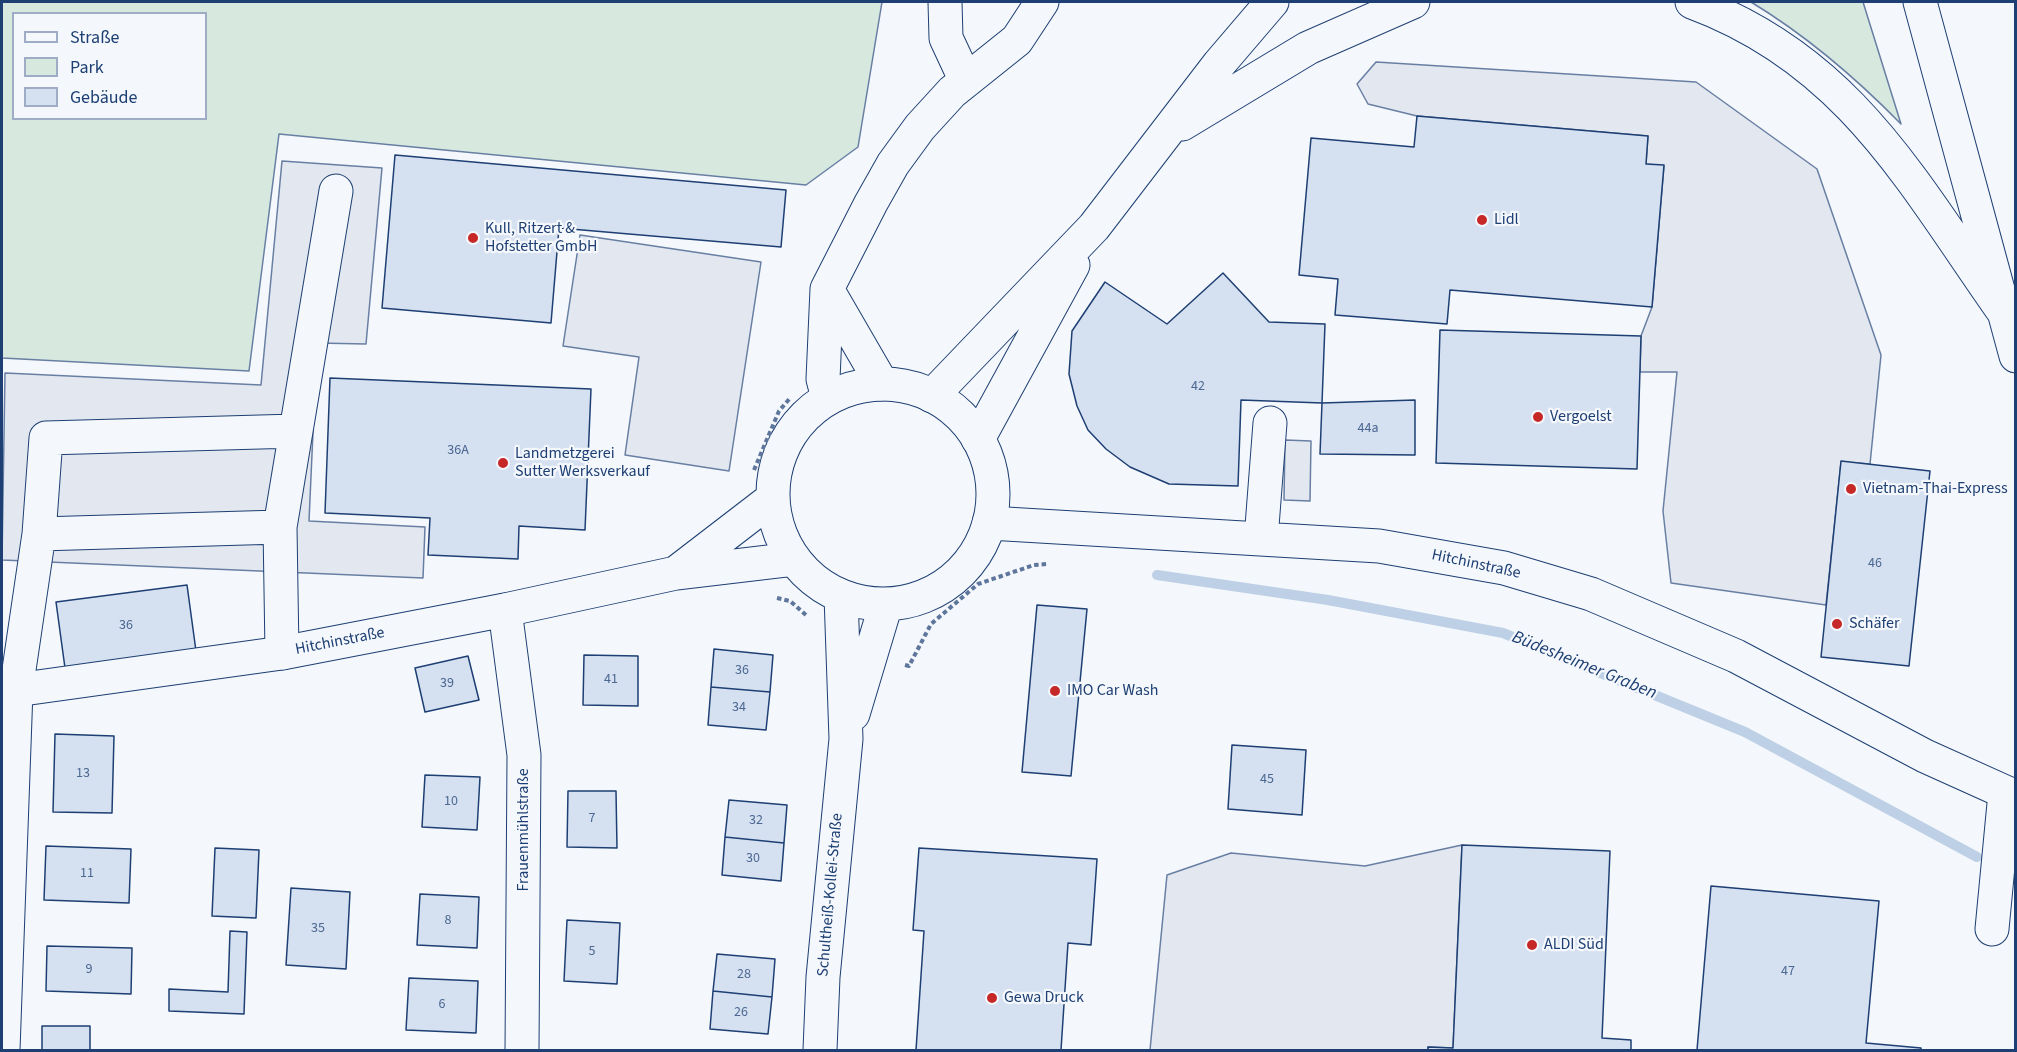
<!DOCTYPE html>
<meta charset="utf-8">
<style>
body{margin:0}
#map{position:relative;width:2017px;height:1052px;overflow:hidden;background:#f4f7fb;font-family:"Source Sans 3",sans-serif}
canvas{display:block}
.frame{position:absolute;inset:0;border:3px solid #1d3f73;pointer-events:none}
.legend{position:absolute;left:12px;top:12px;width:195px;height:108px;box-sizing:border-box;background:#f4f7fb;border:2px solid #9eadc5;margin:0;padding:8px 10px;list-style:none;font-size:18px;color:#1d3f73}
.legend li{display:flex;align-items:center;gap:12px;height:30px}
.legend b{width:30px;border:2px solid #9eadc5}
</style>
<div id="map">
<canvas width="2017" height="1052"></canvas>
<div class="frame"></div>
<ul class="legend">
<li><b style="height:8px;background:#f4f7fb"></b>Straße</li>
<li><b style="height:16px;background:#d7e8df"></b>Park</li>
<li><b style="height:16px;background:#d5e0f0"></b>Gebäude</li>
</ul>
</div>
<script>
const g = document.querySelector('canvas').getContext('2d');
g.lineJoin = 'round';
function fillPath(path, color) {
  g.fillStyle = color;
  g.fill(path, 'evenodd');
}
function trace(path, color, width, dash) {
  g.strokeStyle = color;
  g.lineWidth = width;
  g.lineCap = dash ? 'butt' : 'round';
  g.setLineDash(dash || []);
  g.stroke(path);
}
function drawText(font, color, halo, rows, align = 'center') {
  g.font = font + ' "Source Sans 3",sans-serif';
  g.lineWidth = 4.5;
  g.setLineDash([]);
  g.textBaseline = 'middle';
  g.strokeStyle = halo;
  g.fillStyle = color;
  for (const [text, x, y, turn = 0] of rows) {
    g.save();
    g.translate(x, y);
    g.rotate((+turn || 0) * Math.PI / 180);
    g.textAlign = isNaN(turn) ? turn : align;
    if (halo) g.strokeText(text, 0, 0);
    g.fillText(text, 0, 0);
    g.restore();
  }
}
const green = new Path2D(`
 M2 2H882L858 147 806 185 279 134 249 371 2 358ZM14 14H206V118H14Z
 M1751 2H1863L1901 124C1855 77 1807 36 1751 2Z`);
const parking = new Path2D(`
 M1376 62 1696 82 1817 169 1881 355 1870 464 1841 462 1826 605 1671 583 1663 511 1677 372H1640L1641 336 1652 307 1664 166 1646 164 1648 136 1417 116 1368 104 1357 84Z
 M282 161 382 168 366 344 317 343 309 521 425 527 423 578 2 560 5 373 261 385Z
 M580 235 761 262 729 471 625 455 639 357 563 346Z
 M1285 440 1311 441 1310 501 1284 500Z
 M1462 845 1453 1048 1428 1047V1050H1150L1167 875 1231 853 1365 866Z`);
const stream = new Path2D(`
 M1157 575 1328 600 1503 633 1745 732 1977 857`);
const building = new Path2D(`
 M1417 116 1648 136 1646 164 1664 165 1652 307 1450 290 1447 324 1335 315 1338 279 1299 275 1311 138 1414 147Z
 M395 155 786 190 781 247 559 228 551 323 382 308Z
 M1223 273 1269 322 1325 324 1322 403 1241 400 1238 486 1169 484 1130 467 1106 449 1088 430 1077 406 1069 374 1072 331 1105 282 1167 324Z
 M1440 330 1641 336 1637 469 1436 463Z
 M330 378 591 389 585 530 519 526 518 559 428 555 430 518 325 513Z
 M1415 400V455L1320 454 1322 403Z
 M1841 461 1930 471 1909 666 1821 657Z
 M187 585 196 651 65 668 56 602Z
 M1037 605 1087 609 1071 776 1022 772Z
 M714 649 773 655 770 692 711 687Z
 M584 655 638 656V706L583 705Z
 M468 656 479 700 425 712 415 668Z
 M711 687 770 692 766 730 708 725Z
 M55 734 114 736 112 813 53 812Z
 M1232 745 1306 750 1302 815 1228 809Z
 M425 775 480 777 477 830 422 827Z
 M568 791H616L617 848 567 847Z
 M729 800 787 805 784 843 725 837Z
 M725 837 784 843 781 881 722 875Z
 M1462 845 1610 851 1602 1038 1631 1040V1050H1428V1047L1453 1048Z
 M46 846 131 849 129 903 44 900Z
 M215 848 259 850 256 918 212 916Z
 M919 848 1097 859 1091 945 1068 943 1061 1050H916L924 931 913 930Z
 M1711 886 1879 901 1866 1043 1921 1048V1050H1697Z
 M291 888 350 892 346 969 286 965Z
 M420 894 479 897 477 948 417 945Z
 M567 920 620 923 617 984 564 981Z
 M230 931 247 932 244 1014 169 1011V989L228 992Z
 M47 946 132 948 131 994 46 991Z
 M717 954 775 959 772 997 713 991Z
 M409 978 478 981 476 1033 406 1030Z
 M713 991 772 997 768 1034 710 1029Z
 M42 1026H90V1050H42Z`);
const path = new Path2D(`
 M754 470 779 411 791 397
 M777 598 790 601 806 615
 M905 665 909 666 931 624 978 584 1034 565 1047 564`);
const minor = new Path2D(`
 M945 2 946 38 966 81
 M827 289 882 384
 M828 398 823 379 827 289 871 203 893 164 920 127 952 92 1017 40 1042 2
 M989 523 1379 546 1504 568 1591 594 1736 656 1925 756 2016 797
 M39 534 280 527
 M1261 539 1270 423
 M505 610 524 755 522 1050
 M282 653 280 527 336 191
 M1992 929 2005 793
 M3 1050 16 690 39 534 46 438 296 431`);
const major = new Path2D(`
 M773 494a110 110 0 1 1 220 0a110 110 0 1 1-220 0Z
 M677 572 772 499
 M2 689 16 690 282 653 505 610 676 573 794 559
 M853 714 886 604
 M820 1050 823 977 846 739 841 596`);
const highway = new Path2D(`
 M1692 2C1849 60 1912 182 2003 311
 M1920 2 2016 356
 M1182 124 1308 48 1413 2
 M932 396 1094 227 1219 64 1272 2
 M978 439 1073 265`);
const markers = [
 [1482,220,6,"#c62828"],
 [473,238,6,"#c62828"],
 [1538,417,6,"#c62828"],
 [503,463,6,"#c62828"],
 [1851,489,6,"#c62828"],
 [1837,624,6,"#c62828"],
 [1055,691,6,"#c62828"],
 [1532,945,6,"#c62828"],
 [992,998,6,"#c62828"]
];
const numberNames = [
 ["42",1198,387],
 ["44a",1368,429],
 ["36A",458,451],
 ["46",1875,564],
 ["36",126,626],
 ["36",742,671],
 ["41",611,680],
 ["39",447,684],
 ["34",739,708],
 ["13",83,774],
 ["45",1267,780],
 ["10",451,802],
 ["7",592,819],
 ["32",756,821],
 ["30",753,859],
 ["11",87,874],
 ["8",448,921],
 ["35",318,929],
 ["5",592,952],
 ["9",89,970],
 ["47",1788,972],
 ["28",744,975],
 ["6",442,1005],
 ["26",741,1013]
];
const poiNames = [
 ["Lidl",1494,220],
 ["Kull, Ritzert &",485,229],
 ["Hofstetter GmbH",485,247],
 ["Vergoelst",1550,417],
 ["Landmetzgerei",515,454],
 ["Sutter Werksverkauf",515,472],
 ["Vietnam-Thai-Express",1863,489],
 ["Schäfer",1849,624],
 ["IMO Car Wash",1067,691],
 ["ALDI Süd",1544,945],
 ["Gewa Druck",1004,998]
];
const streetNames = [
 ["Hitchinstraße",1476,565,12],
 ["Hitchinstraße",340,642,-11],
 ["Frauenmühlstraße",524,830,-90],
 ["Schultheiß-Kollei-Straße",831,895,-85]
];
const waterNames = [
 ["Büdesheimer Graben",1584,666,22]
];
fillPath(green, '#d7e8df');
trace(green, '#687fa3', 1.5);
fillPath(parking, '#e3e8f0');
trace(parking, '#687fa3', 1.5);
trace(stream, '#bed0e5', 10);
fillPath(building, '#d5e0f0');
trace(building, '#1d3f73', 1.5);
trace(minor, '#1d3f73', 35);
trace(major, '#1d3f73', 35);
trace(highway, '#1d3f73', 35);
trace(path, '#5e769c', 4, [4.5, 3]);
trace(minor, '#f4f7fb', 33);
trace(major, '#f4f7fb', 33);
trace(highway, '#f4f7fb', 33);
for (const [x, y, r, color] of markers) {
  const dot = new Path2D();
  dot.arc(x, y, r, 0, 2 * Math.PI);
  g.fillStyle = color;
  g.fill(dot);
  trace(dot, '#f4f7fb', 2);
}
drawText('14px', '#4b6792', null, numberNames);
drawText('16px', '#1d3f73', '#f4f7fb', poiNames, 'left');
drawText('16px', '#1d3f73', '#f4f7fb', streetNames);
drawText('italic 18px', '#1d3f73', '#f4f7fb', waterNames);
</script>
